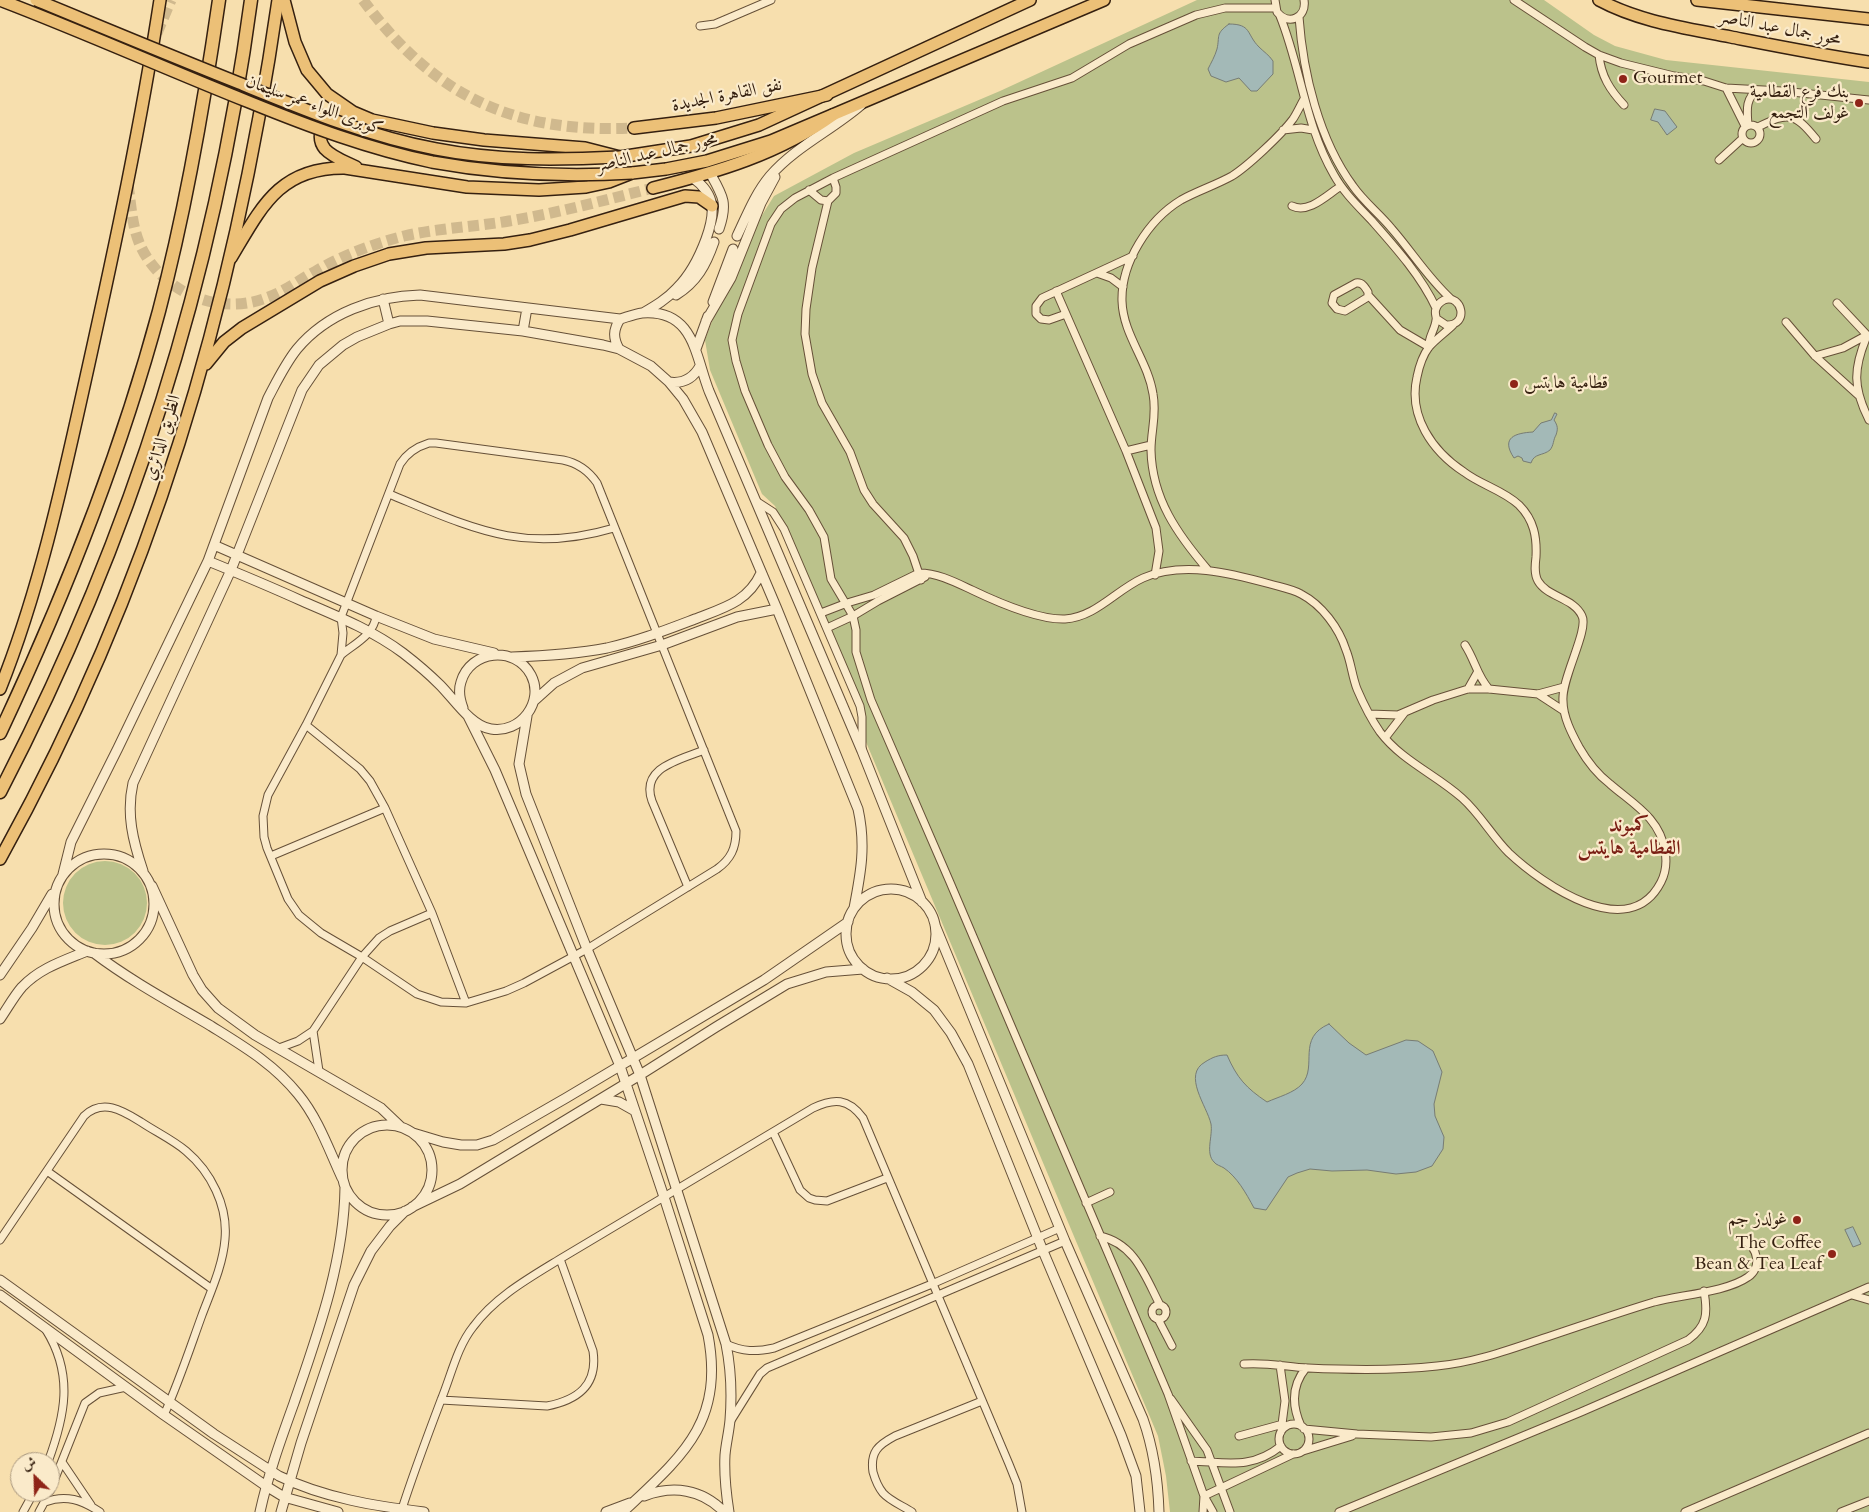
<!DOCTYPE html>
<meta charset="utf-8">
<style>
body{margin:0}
#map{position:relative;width:1869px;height:1512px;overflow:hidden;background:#f7dfae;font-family:Cardo,Amiri,serif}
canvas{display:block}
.north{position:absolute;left:10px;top:1452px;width:50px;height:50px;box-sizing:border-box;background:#faeaca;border:1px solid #ab9980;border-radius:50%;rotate:336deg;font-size:14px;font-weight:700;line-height:20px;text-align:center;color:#352010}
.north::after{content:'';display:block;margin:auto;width:18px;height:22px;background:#8f2418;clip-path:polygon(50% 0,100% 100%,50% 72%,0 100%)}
</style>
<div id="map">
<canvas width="1869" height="1512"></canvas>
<div class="north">ش</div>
</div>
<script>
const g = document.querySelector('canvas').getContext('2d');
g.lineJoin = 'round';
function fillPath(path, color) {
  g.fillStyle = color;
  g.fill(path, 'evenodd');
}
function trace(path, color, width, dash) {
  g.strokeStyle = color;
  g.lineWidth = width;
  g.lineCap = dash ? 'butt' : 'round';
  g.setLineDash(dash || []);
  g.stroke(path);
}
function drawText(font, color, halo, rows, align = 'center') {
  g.font = font + ' Cardo,Amiri,serif';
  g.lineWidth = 4.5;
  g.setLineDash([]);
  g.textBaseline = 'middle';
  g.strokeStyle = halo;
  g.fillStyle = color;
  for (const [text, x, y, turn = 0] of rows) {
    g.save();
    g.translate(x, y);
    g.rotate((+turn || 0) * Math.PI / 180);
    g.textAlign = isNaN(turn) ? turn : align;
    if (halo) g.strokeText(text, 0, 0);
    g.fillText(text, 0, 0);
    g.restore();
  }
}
const green = new Path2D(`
 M1197 0H1544L1594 35 1615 46 1666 60 1869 82V1512H1170L1166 1476 1158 1436 866 742V722L775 506 762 494 710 370 705 340 738 254 774 196 854 153 1000 91Z
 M63 903a42 42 0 1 1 84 0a42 42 0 1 1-84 0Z`);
const water = new Path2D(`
 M1229 24C1252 24 1246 34 1259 47 1264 52 1269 55 1273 61V74L1257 91H1251L1239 78 1226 82 1211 76 1208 69C1211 63 1215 56 1217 49 1220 36 1215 34 1229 24Z
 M1655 109 1665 111 1677 127 1667 135 1658 122 1651 120Z
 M1555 413 1557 414 1554 420C1558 426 1558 429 1556 435 1553 440 1554 445 1550 450 1543 456 1534 453 1531 463L1523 461 1522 458 1518 456 1514 458C1500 437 1516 433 1533 432L1541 423 1551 420Z
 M1329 1024 1349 1043 1366 1055 1406 1040 1418 1041 1433 1051 1442 1072 1434 1104 1435 1116 1444 1137 1443 1149 1432 1166 1416 1172 1396 1174 1367 1170 1332 1171 1310 1169 1297 1173 1288 1177 1266 1210 1254 1208C1246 1193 1237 1177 1224 1168 1221 1166 1216 1165 1214 1162 1205 1153 1213 1136 1211 1124 1207 1106 1182 1075 1205 1062 1213 1057 1218 1055 1227 1055 1237 1078 1246 1088 1267 1102 1278 1097 1294 1093 1302 1084 1318 1066 1296 1038 1329 1024Z
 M1853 1227 1861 1244 1853 1247 1845 1230Z`);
const trunkTunnel = new Path2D(`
 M363 0C434 96 514 134 634 128
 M157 33 171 0
 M128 184C131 205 132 228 141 247 163 293 219 316 266 298 284 292 299 280 316 271 343 255 373 244 404 236 439 228 474 227 509 221 558 213 605 200 653 188`);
const minor = new Path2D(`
 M1275 0 1277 12C1288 26 1307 18 1304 0
 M1514 0 1585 47 1599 55 1621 63 1674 76 1704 81 1726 88 1782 91 1869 100
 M1280 16C1301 68 1305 125 1334 175 1344 193 1359 207 1373 222 1396 248 1421 276 1436 308
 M1299 17C1303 73 1319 140 1353 186 1364 202 1380 214 1392 229 1412 252 1428 278 1451 299
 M700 26 715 24 771 0
 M1599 55C1601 76 1610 90 1624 105
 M1726 88 1745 126
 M1742 134a9 9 0 1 1 18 0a9 9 0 1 1-18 0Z
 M1748 125C1747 111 1745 98 1758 90
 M1758 127C1788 112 1794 112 1816 139
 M1283 130 1301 128 1313 130
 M1719 160 1743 138
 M833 178 836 187V193L828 201 812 268 806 309 805 334 812 374 822 403 850 452 864 490 873 504 904 538 913 556 921 580
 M809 190 821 200 828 201
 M1292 206C1309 214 1327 195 1341 186
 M1097 273 1111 278 1123 287
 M1356 283C1362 282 1365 287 1368 292V297L1345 311 1337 309 1332 303 1334 295Z
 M1056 291 1126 451 1156 528 1159 551 1155 575
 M1369 296 1400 330 1429 347
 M1066 314 1049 320 1041 319 1036 314V306L1042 298 1133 256
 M1786 322 1815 356 1858 395
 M1867 336C1853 369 1853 388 1869 420
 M1429 347C1428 337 1435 330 1436 320 1437 317 1434 313 1436 309 1437 305 1440 302 1444 300 1462 293 1470 326 1446 325L1437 319
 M1815 356 1843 348 1867 335 1837 303
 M429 443H436L563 460C578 463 588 470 597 483L736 831C736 848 731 859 717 869L587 949 524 983 506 991 466 1003 441 1002 417 994 362 957 321 933 299 915 288 899 267 848 264 837 263 816 268 795 306 725 341 655 343 633 341 617 343 612 400 464C407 453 416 447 429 443Z
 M1126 451 1151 445
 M389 494C472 528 523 555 614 528
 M756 501 773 512 784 529 860 706 862 717V749
 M1208 570C1178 535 1152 499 1151 450 1151 430 1157 415 1153 394 1148 361 1123 335 1122 301 1121 263 1148 220 1181 200 1197 191 1216 185 1232 176 1248 166 1282 134 1293 119 1297 113 1300 106 1304 99
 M821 613 847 603 874 595 919 573C938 573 955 582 972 590 997 602 1037 620 1065 619 1096 617 1116 590 1143 578 1183 561 1230 573 1270 584 1280 587 1292 589 1301 594 1322 605 1339 628 1346 650 1351 662 1352 676 1357 689 1363 703 1371 719 1380 732 1402 761 1435 774 1462 798 1480 814 1492 836 1509 853 1542 884 1629 945 1661 882 1666 872 1667 862 1665 851 1660 818 1633 804 1610 784 1597 774 1587 761 1579 747 1572 734 1563 717 1563 701 1561 679 1589 630 1582 616 1574 598 1547 597 1538 581 1534 574 1535 565 1536 557 1537 537 1534 520 1519 505 1503 490 1481 485 1464 472 1432 451 1408 416 1417 377 1419 367 1423 355 1429 347 1436 339 1446 332 1453 325
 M827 628 853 616 878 601 925 577
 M1465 645C1475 660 1477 676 1489 689
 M341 655C354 644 374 635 376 616
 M1468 689 1477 673
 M1538 694 1564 711
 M1369 714 1398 715 1433 700 1468 689H1489L1538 694 1564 687
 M306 725 360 769 370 781 385 808 432 913 466 1003
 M1385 738 1405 712
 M271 856 385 808
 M688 887 652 801C640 767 680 760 704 750
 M313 1031 319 1071
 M279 1048 298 1041 313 1031 362 957 379 938 390 931 432 913
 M773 1132 800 1190 809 1198 815 1200 827 1201 887 1178
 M47 1171 212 1289
 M1086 1203 1110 1192
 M1100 1236C1135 1244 1145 1276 1160 1305
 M0 1240 84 1116C103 1098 123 1111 141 1122 156 1132 173 1140 186 1151 211 1172 228 1206 225 1239 223 1265 211 1291 202 1315 190 1348 179 1382 164 1415
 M1852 1295 1869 1300
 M1152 1312a7 7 0 1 1 14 0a7 7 0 1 1-14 0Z
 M1158 1319 1172 1346
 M46 1330C74 1375 65 1416 48 1462
 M726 1344C743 1352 756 1352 774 1348L932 1284 1060 1228
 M1244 1364C1266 1362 1287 1367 1308 1368 1351 1370 1394 1371 1437 1366 1470 1363 1503 1352 1535 1341 1575 1328 1614 1314 1654 1302 1680 1295 1727 1292 1748 1277 1762 1268 1758 1247 1744 1241
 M1280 1365 1285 1401 1281 1432
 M1171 1399 1207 1450 1230 1512
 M441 1400 547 1406C578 1400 598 1385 593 1351L560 1259
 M730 1422 760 1374 767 1368 1065 1241
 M1279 1439a15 15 0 1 1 30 0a15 15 0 1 1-30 0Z
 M1301 1426C1292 1406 1291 1386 1306 1368
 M1304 1429 1357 1434 1431 1437 1471 1433 1508 1422 1688 1340C1707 1326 1708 1314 1704 1291
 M1239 1436 1283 1424
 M1303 1451 1352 1436
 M1191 1461C1226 1462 1251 1470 1281 1446
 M62 1462 91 1505
 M50 1491 85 1403 99 1393 126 1387
 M45 1502C66 1494 82 1500 100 1512
 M23 1512 34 1492
 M39 1512 46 1499
 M401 1512C413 1474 427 1437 441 1400 451 1376 457 1347 473 1327 495 1297 529 1278 560 1259L813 1108C834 1098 848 1098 863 1118L1009 1464 1017 1484 1022 1512
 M912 1512C903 1506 890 1501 883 1493 878 1487 875 1479 873 1472 870 1452 878 1445 895 1436L982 1401
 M1203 1512 1204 1496 1293 1454
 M1213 1512 1204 1496 1168 1394 949 880 871 700 856 652V630L853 616 831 579 824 537 809 510 785 477 768 445 745 391 736 361 732 340 738 314 771 224 781 209 795 198 833 178 1003 101 1072 78 1129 44 1196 15 1225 8H1275
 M1339 1512 1581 1412 1869 1287
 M1685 1512 1869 1433
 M1841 1512 1869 1501`);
const tertiary = new Path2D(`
 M710 173C723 196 728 203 719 229
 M737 236C747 215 755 194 770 176 795 147 832 130 861 105
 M676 295C697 282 706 265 714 242
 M383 299 389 324
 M713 302 733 249
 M643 313C655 306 667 299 677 288 691 274 699 258 706 239 715 214 717 195 693 178
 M706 321 731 278 761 203 775 177
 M523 331 527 308
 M619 349C613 338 613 330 620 319
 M696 349 708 316
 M669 382C683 384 693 379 700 366
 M214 545 376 616 434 639 494 653
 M208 561C240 574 271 587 302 601 337 616 372 630 403 653 416 663 429 674 440 685 454 699 471 726 491 729 520 734 545 702 531 675 515 645 470 650 461 682 458 691 460 700 463 708
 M512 657C544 656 576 654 607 648 638 641 666 630 695 619 723 608 748 602 761 573
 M534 701 554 683 582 668 662 645 737 617 777 609
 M468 716 495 770 620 1066 664 1197 708 1335C725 1423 681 1457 623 1512
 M527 716 519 764 526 794 587 949 640 1075 726 1344C731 1369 732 1395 730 1420 729 1432 726 1443 725 1455 724 1474 726 1493 729 1512
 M54 904a50 50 0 1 1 100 0a50 50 0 1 1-100 0Z
 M143 871C133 841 126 814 133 783L231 570 302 390 319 365 343 345 357 337 389 324 400 321H427L523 331 603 345 619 349 651 366 669 382 683 399 702 432 777 609 858 809C866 845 861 872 854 908
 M63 874 71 842 118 748 208 561 268 398C277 381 285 364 297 349 327 313 375 296 420 295L620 319C627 317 635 314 642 313 694 309 695 355 709 391L862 751 922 902
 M152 886 193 975 202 990 218 1008 255 1035 381 1108 401 1127
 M846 934a45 45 0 1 1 90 0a45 45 0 1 1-90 0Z
 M935 925 1065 1241 1143 1419C1154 1450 1158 1480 1159 1512
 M94 953C131 981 172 1003 211 1026 243 1046 274 1064 298 1094 318 1118 329 1150 342 1178
 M0 975 32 928 52 894
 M887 978 912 992 934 1010 951 1033 968 1064 1043 1251 1121 1435 1136 1476 1140 1512
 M0 1019C7 1009 14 996 22 987 40 968 63 961 87 951
 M601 1099 619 1102 635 1111
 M342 1170a45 45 0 1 1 90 0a45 45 0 1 1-90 0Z
 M413 1133 443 1142 461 1145H477L493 1140 566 1098 764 980 848 922
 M412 1207 460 1184 640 1075 716 1027 787 984 826 972 863 969
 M0 1280 214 1434 279 1476C324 1498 375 1506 424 1512
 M0 1295 164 1415 266 1486 284 1497 338 1512
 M644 1496C673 1485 702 1489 724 1512
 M260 1512C268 1475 281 1439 294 1403 318 1333 344 1262 345 1187
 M281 1512 301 1443 354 1285 371 1251 390 1226 405 1211
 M606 1512 630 1503`);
const primary = new Path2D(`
 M284 0 295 42 307 70 327 94 353 112 372 120 433 133 484 140 585 148 620 157 691 146 759 125 1030 0
 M1599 0C1640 22 1686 28 1731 37 1777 46 1822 55 1869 62
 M1697 0 1869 19
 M356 167C346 162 332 157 325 149 316 138 321 121 334 116 342 114 351 116 358 116
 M231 258C261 208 279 167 345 168L467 187 539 190 586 187 609 182 632 173 666 169 707 161 771 141 1104 0`);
const trunk = new Path2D(`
 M634 128 716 118 827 95
 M653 188C717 172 779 154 833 115
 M206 364 224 342 242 328 320 281 354 266 389 254 426 248 504 244 530 240 570 230 685 196 699 197 712 206
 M0 689C41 586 64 476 88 368 115 246 141 124 160 0
 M0 859C151 588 234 306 278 0`);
const motorway = new Path2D(`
 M0 733C64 597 120 456 159 311 186 209 204 104 219 0
 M0 792C129 544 214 277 251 0`);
const primaryBridge = new Path2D(`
 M0 0C84 32 166 69 249 102 308 126 369 149 432 162 498 174 565 177 632 173
 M36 0C104 28 171 56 239 83 303 109 367 136 436 149 497 161 558 160 620 157`);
const markers = [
 [1623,79,5,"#8f2418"],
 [1859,103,5,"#8f2418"],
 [1514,384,5,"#8f2418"],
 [1797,1220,5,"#8f2418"],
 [1832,1254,5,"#8f2418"]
];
const streetNames = [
 ["محور جمال عبد الناصر",1780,29,11],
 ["نفق القاهرة الجديدة",727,96,-11],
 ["كوبرى اللواء عمر سليمان",314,106,20],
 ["محور جمال عبد الناصر",657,153,-13],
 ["الطريق الدائري",163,438,-73]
];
const poiNames = [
 ["Gourmet",1633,79,"left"],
 ["بنك فرع القطامية",1849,93],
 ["غولف التجمع",1849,114],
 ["قطامية هايتس",1524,384,"left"],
 ["غولدز جم",1787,1220],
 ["The Coffee",1822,1244],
 ["Bean & Tea Leaf",1822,1265]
];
const quarterNames = [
 ["كمبوند",1629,826],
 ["القطامية هايتس",1629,849]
];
fillPath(green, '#bbc28b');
fillPath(water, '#a3b9b7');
trace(water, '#777c74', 1);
trace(trunkTunnel, '#d0b98e', 11, [11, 5.5]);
trace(minor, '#665038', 9);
trace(tertiary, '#665038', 11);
trace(primary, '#352010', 14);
trace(trunk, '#352010', 14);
trace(motorway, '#352010', 15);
trace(minor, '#faeaca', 7);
trace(tertiary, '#faeaca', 9);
trace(primary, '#ecc077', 11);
trace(trunk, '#ecc077', 11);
trace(motorway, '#ecc077', 12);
trace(primaryBridge, '#352010', 14, []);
trace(primaryBridge, '#ecc077', 11);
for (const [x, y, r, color] of markers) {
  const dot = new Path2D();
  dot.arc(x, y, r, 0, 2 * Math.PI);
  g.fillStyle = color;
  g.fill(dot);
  trace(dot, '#faeaca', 2);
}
drawText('18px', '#352010', '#faeaca', streetNames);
drawText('18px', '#352010', '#faeaca', poiNames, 'right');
drawText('bold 20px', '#7a1f14', '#faeaca', quarterNames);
</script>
